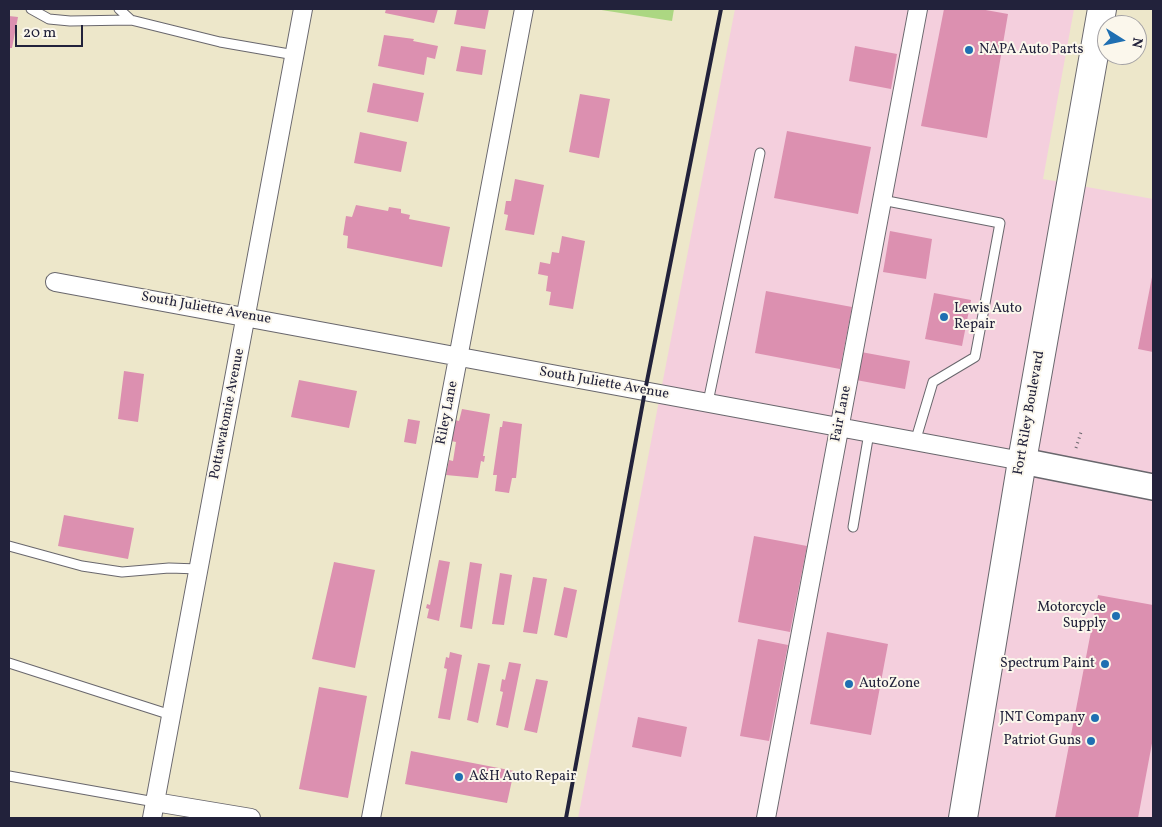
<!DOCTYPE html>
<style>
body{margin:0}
#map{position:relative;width:1162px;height:827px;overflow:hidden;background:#ede7ca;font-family:Vollkorn,serif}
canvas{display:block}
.frame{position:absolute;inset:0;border:10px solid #22223b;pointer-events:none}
.north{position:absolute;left:1097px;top:15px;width:50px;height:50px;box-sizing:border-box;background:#fbf7ec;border:1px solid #a4a2a5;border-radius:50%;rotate:100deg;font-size:14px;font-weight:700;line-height:20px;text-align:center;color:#22223b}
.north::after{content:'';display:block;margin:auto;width:18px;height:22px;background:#1f6fb2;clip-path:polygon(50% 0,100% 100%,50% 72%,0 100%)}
.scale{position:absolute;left:15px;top:25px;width:68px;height:22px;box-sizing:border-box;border:2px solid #22223b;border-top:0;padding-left:6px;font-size:15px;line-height:18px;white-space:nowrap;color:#22223b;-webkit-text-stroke:4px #fbf7ec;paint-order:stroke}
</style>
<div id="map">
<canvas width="1162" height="827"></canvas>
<div class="frame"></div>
<div class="north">N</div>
<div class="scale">20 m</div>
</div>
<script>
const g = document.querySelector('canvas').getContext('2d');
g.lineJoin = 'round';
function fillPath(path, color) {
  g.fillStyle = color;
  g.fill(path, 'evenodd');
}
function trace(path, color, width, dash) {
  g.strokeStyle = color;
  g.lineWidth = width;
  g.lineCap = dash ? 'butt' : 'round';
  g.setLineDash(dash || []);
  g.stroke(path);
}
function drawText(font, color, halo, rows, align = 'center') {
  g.font = font + ' Vollkorn,serif';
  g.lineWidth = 4;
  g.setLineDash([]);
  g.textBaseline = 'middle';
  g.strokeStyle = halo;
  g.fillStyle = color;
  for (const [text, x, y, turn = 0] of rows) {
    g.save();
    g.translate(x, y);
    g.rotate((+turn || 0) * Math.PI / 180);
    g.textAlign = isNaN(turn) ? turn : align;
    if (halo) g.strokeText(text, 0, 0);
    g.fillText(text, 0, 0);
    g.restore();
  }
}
const built = new Path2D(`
 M735 9H1074L1043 179 1153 199V818H578Z`);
const green = new Path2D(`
 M595 9H674L672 21Z`);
const building = new Path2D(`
 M386 9H438L434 23 385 13Z
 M457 9H489L485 29 454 24Z
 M944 9H980L1008 14 987 138 921 126Z
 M9 16 18 17 12 48H9Z
 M384 35 414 39 413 41 438 46 435 59 427 57 424 75 378 66Z
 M461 46 486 50 482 75 456 71Z
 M855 46 897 54 891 89 849 81Z
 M373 83 424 93 418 122 367 112Z
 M580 94 610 99 599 158 569 152Z
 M787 131 871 147 858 214 774 198Z
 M360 132 407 142 401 172 354 163Z
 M515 179 544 185 534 235 505 230 508 215 504 214 506 201H511Z
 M356 205 388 211 389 207 401 209V213L410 215 409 219 450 227 442 267 347 248 348 236 343 235 346 216 352 217Z
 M890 231 932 239 926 279 883 272Z
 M562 236 585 241 573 309 549 305 551 292 546 291 548 276 538 274 540 262 550 264 552 252 559 253Z
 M1152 277H1153V352L1138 349Z
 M766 291 852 307 840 369 755 353Z
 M934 293 971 300 962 346 925 339Z
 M861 352 910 361 905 389 856 380Z
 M124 371 144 374 138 422 118 419Z
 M299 380 357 391 349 428 291 417Z
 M462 409 490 414 483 456H485L484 462 481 461 478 478 446 475 449 460 453 461 456 442 451 441 455 420 459 421Z
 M408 419 420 421 416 444 404 442Z
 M503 421 522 424 516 478H512L509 493 495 491 497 475H493L500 427H502Z
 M64 515 134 528 128 559 58 546Z
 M754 536 807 546 790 632 738 622Z
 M439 560 450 562 439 621 427 618 429 609 426 608 427 604 430 605Z
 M334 562 375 570 355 668 312 659Z
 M470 562 482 564 472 629 460 627Z
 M500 573 512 575 504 625 492 624Z
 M533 577 547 579 537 634 523 632Z
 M564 587 577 590 567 638 554 635Z
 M1098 595 1153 605V738L1138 818H1055Z
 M827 632 888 644 871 735 810 724Z
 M758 639 788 645 769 741 740 736Z
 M450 652 462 655 450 720 438 718 447 669 444 668 446 657 449 658Z
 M509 662 521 664 508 728 496 725 503 692 500 691 502 679 505 680Z
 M478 663 490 665 478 723 467 720Z
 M536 679 548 681 537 733 524 730Z
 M319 687 367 696 348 798 299 789Z
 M638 717 687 727 681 757 632 747Z
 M411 751 514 771 507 803 405 784Z`);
const path = new Path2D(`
 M1076 448 1082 429`);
const lane = new Path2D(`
 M31 9 49 19 70 21 131 20 220 42 295 55
 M119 9 131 20
 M882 200 1000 223 975 357 933 382 915 442
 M708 402 760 153
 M853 527 869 433
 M9 546 82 566 122 572 169 568 199 569
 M9 663 171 715
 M9 776 155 802`);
const street = new Path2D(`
 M55 282 1022 461
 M155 802 251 818
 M152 818 303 9
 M371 818 524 9
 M766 818 918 9`);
const secondary = new Path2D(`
 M1022 461 1153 487`);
const highway = new Path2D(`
 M963 818 1022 461 1102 9`);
const rail = new Path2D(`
 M566 818 645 391 721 9`);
const markers = [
 [969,50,5,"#1f6fb2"],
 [944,317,5,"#1f6fb2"],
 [1116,616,5,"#1f6fb2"],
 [1105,664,5,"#1f6fb2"],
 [849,684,5,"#1f6fb2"],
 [1095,718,5,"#1f6fb2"],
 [1091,741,5,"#1f6fb2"],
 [459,777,5,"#1f6fb2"]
];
const poiNames = [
 ["NAPA Auto Parts",979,50],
 ["Lewis Auto",954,309],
 ["Repair",954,325],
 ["Motorcycle",1106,608,"right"],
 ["Supply",1106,624,"right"],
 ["Spectrum Paint",1095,664,"right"],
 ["AutoZone",859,684],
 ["JNT Company",1085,718,"right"],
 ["Patriot Guns",1081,741,"right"],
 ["A&H Auto Repair",469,777]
];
const streetNames = [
 ["South Juliette Avenue",206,309,10],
 ["South Juliette Avenue",604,384,10],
 ["Riley Lane",448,413,-79],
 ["Fort Riley Boulevard",1030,413,-80],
 ["Pottawatomie Avenue",228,414,-79],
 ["Fair Lane",842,414,-79]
];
fillPath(built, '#f4cfdd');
fillPath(green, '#acd782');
fillPath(building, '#dc90b0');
trace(lane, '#69676d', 11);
trace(street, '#69676d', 20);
trace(secondary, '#69676d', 28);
trace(highway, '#69676d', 30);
trace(path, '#69676d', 3, [1, 4]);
trace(lane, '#fff', 9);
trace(street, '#fff', 18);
trace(secondary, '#fff', 25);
trace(highway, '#fff', 28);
trace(rail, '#22223b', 4);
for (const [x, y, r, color] of markers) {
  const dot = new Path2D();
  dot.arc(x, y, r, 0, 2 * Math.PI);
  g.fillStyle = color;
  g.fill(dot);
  trace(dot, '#fbf7ec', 2);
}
drawText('14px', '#22223b', '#fbf7ec', poiNames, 'left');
drawText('14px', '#22223b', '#fbf7ec', streetNames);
</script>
